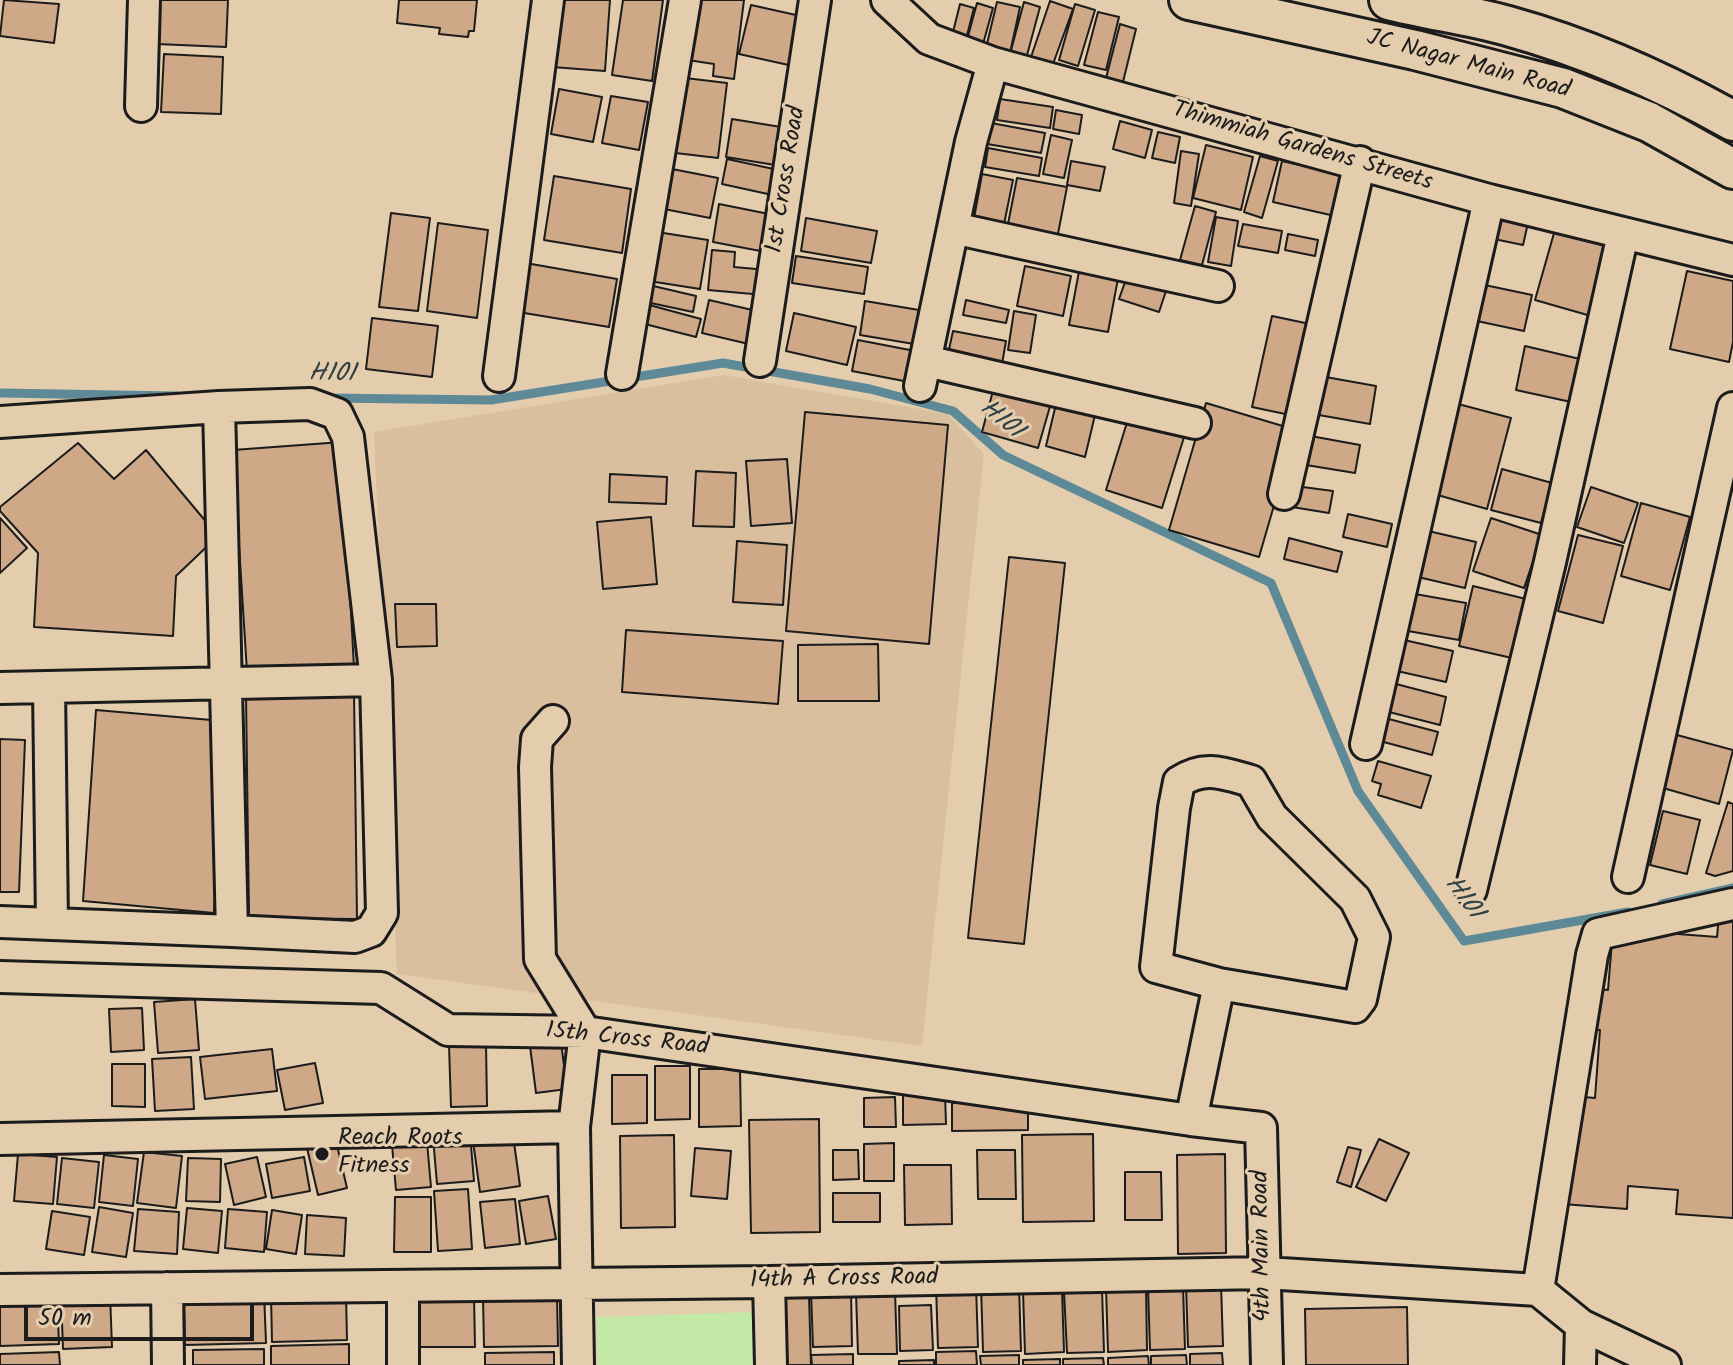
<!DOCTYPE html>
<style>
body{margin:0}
#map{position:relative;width:1733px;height:1365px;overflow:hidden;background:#e4cdad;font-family:Kalam,sans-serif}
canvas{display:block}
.scale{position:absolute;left:24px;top:1305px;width:230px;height:36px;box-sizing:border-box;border:4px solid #1c1c1c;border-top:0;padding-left:10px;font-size:24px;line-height:28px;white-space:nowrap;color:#1c1c1c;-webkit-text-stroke:6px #e4cdad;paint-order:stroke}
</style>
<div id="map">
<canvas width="1733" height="1365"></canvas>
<div class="scale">50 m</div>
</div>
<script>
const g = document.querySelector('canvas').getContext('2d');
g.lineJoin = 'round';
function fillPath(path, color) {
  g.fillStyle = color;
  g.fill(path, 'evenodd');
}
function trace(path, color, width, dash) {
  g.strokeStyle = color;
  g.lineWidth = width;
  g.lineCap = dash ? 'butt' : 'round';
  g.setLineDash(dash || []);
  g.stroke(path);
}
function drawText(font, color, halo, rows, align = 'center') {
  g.font = font + ' Kalam,sans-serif';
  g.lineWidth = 6;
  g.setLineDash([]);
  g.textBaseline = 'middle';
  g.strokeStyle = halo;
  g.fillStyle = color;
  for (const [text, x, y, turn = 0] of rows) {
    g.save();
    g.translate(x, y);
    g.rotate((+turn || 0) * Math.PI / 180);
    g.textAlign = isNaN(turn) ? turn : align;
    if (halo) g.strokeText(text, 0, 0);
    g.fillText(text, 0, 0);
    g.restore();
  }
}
const built = new Path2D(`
 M724 375 948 414 984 454 922 1046 397 974 374 432Z`);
const green = new Path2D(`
 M754 1312 755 1365H598L597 1317Z`);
const stream = new Path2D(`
 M0 393 177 396
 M328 398 491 400 723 363 870 389 953 411 1003 455 1271 583 1358 791 1464 941 1628 912
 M1662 904 1733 888`);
const building = new Path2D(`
 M4 0 59 4 54 43 0 36Z
 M159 0H228L226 47 157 44Z
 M399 0H477L474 31H469L468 37 439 34 440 28 397 23Z
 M556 0H610L605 71 552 67Z
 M623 0H663L652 81 612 75Z
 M688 0H744L734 79 713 76 714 64 681 59Z
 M1050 1 1073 9 1053 64 1031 57Z
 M997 2 1020 7 1010 53 986 48Z
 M1024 2 1040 7 1026 59 1010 54Z
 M977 3 993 8 983 44 967 40Z
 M960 4 974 8 965 43 951 40Z
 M1075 4 1095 10 1078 66 1059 60Z
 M751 5 805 17 793 66 739 54Z
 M1098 12 1119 17 1106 70 1084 65Z
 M1120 24 1136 29 1121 90 1104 86Z
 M164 54 223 57 221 114 161 112Z
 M677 77 727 83 718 158 667 152Z
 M559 89 602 97 593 142 551 134Z
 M611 96 648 102 639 150 602 143Z
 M1000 99 1053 107 1050 128 997 120Z
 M1056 110 1082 115 1079 134 1053 129Z
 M732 119 787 128 781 166 726 157Z
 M1120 121 1152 130 1145 158 1113 149Z
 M991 123 1045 133 1041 153 987 144Z
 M1158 132 1180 137 1175 163 1152 158Z
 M1051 135 1072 140 1064 178 1043 174Z
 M1206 145 1253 157 1241 210 1193 198Z
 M988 148 1042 158 1039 176 985 167Z
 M1181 151 1199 154 1191 206 1174 203Z
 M1260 156 1278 161 1262 218 1244 212Z
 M727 159 783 171 777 196 722 184Z
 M1071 161 1105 167 1100 191 1067 185Z
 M1282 161 1344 175 1335 216 1273 202Z
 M667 168 718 178 710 218 659 208Z
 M982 174 1013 180 1003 229 973 224Z
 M554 176 631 189 622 253 544 240Z
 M1017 178 1067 187 1057 239 1007 229Z
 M719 204 779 216 771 253 713 242Z
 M1195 206 1216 212 1202 265 1180 260Z
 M391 213 430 218 418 311 379 307Z
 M1499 216 1528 223 1523 245 1494 239Z
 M1216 217 1238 221 1231 266 1208 262Z
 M806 218 877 231 871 263 801 251Z
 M438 223 488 230 477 318 427 311Z
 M1243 224 1282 231 1278 253 1238 246Z
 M1556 226 1611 241 1591 316 1535 300Z
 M657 232 708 240 700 289 649 281Z
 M1288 234 1318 240 1315 256 1285 250Z
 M712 250 735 252 734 267 767 270 764 295 708 290Z
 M796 256 868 267 864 294 792 283Z
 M520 262 617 279 609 327 512 311Z
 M1025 266 1071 276 1063 316 1017 306Z
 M1080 266 1119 273 1108 332 1069 325Z
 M1129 271 1168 285 1159 312 1119 299Z
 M1687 271 1733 281V342L1729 362 1670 349Z
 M1480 284 1532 295 1524 331 1472 320Z
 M649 285 696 296 693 312 646 302Z
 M709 300 761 312 753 345 702 333Z
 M966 300 1009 310 1006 323 963 315Z
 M865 301 919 310 914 344 860 335Z
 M642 303 701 319 696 337 637 322Z
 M1014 311 1036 315 1030 353 1008 350Z
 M794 313 856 327 847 365 786 351Z
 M1272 316 1310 324 1290 415 1252 407Z
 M372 318 438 326 432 377 366 369Z
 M953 331 1006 341 1002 364 948 354Z
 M858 340 915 351 909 382 852 371Z
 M1525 346 1580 359 1571 402 1516 390Z
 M1320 376 1376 386 1370 424 1313 414Z
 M994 387 1051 403 1038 448 982 432Z
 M1206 403 1296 430 1259 557 1169 530Z
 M1056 404 1095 415 1085 457 1046 446Z
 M1458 404 1511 418 1487 509 1434 494Z
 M805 412 948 425 929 644 786 631Z
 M1129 416 1185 434 1162 508 1106 490Z
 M1305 435 1360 445 1355 473 1300 464Z
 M342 442 354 668 247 672 233 450Z
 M78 443 114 479 146 450 218 536 176 576 173 636 34 627 38 553 0 511V507Z
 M787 459 792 523 751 526 746 461Z
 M1502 469 1552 483 1541 523 1491 510Z
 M696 471 736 473 734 527 693 526Z
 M610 474 667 477 666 504 609 502Z
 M1295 486 1333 491 1329 513 1292 507Z
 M1591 487 1638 503 1624 543 1577 527Z
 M1641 503 1690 517 1670 590 1621 576Z
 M1348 514 1392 524 1387 547 1343 537Z
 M651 517 657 584 603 589 597 522Z
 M0 518 27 548 0 573Z
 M1491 518 1542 535 1524 588 1473 571Z
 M1428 531 1476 542 1465 588 1418 577Z
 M1578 535 1623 546 1603 623 1558 611Z
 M1289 538 1342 552 1337 572 1284 559Z
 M737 541 787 545 783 605 733 602Z
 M1009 557 1065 563 1024 944 968 938Z
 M1473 586 1526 599 1512 658 1459 646Z
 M1415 594 1466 603 1459 640 1408 631Z
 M395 604H436L437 646 397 647Z
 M626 630 783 641 778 704 622 692Z
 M1404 640 1453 651 1446 682 1397 671Z
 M878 644 879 701H798V645Z
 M1396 684 1446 697 1440 725 1389 712Z
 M354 692 357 919 249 918 246 695Z
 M96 710 223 721 214 913 83 901Z
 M1385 718 1438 732 1432 755 1380 741Z
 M1677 735 1733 750 1719 804 1663 788Z
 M0 739 25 740 19 892H0Z
 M1378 761 1431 776 1421 808 1378 795 1381 784 1372 781Z
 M1728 802 1733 804V871L1715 876 1706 873Z
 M1663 811 1700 820 1687 874 1650 865Z
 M1720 905 1733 906V1218L1676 1214 1678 1190 1628 1186 1627 1209 1563 1204 1572 1096 1595 1098 1600 1030 1587 1029 1590 988 1608 990 1613 929 1717 937Z
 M195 999 199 1050 158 1053 154 1002Z
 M142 1008 144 1050 111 1052 109 1009Z
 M561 1042 567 1089 536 1093 530 1046Z
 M486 1044 487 1106 451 1107 449 1045Z
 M272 1049 277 1091 205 1099 200 1057Z
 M191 1057 194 1109 155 1111 152 1059Z
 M315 1063 323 1103 285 1110 277 1070Z
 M112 1064H145V1107L112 1106Z
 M655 1066H690V1119L655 1120Z
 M699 1069H740L741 1126 699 1127Z
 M612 1075H647V1123L612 1124Z
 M903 1095H945L946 1124 903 1125Z
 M895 1097 896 1127H864V1098Z
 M1028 1102V1130L952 1131V1103Z
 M819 1119 820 1232 751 1233 749 1120Z
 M470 1134 474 1181 437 1184 433 1137Z
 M1093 1134 1094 1221 1023 1222 1022 1135Z
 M513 1135 520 1186 480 1192 473 1141Z
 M674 1135 675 1227 621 1228 620 1136Z
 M1379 1139 1409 1153 1386 1201 1356 1187Z
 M336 1141 347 1188 318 1195 307 1148Z
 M427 1142 431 1187 396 1190 392 1145Z
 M894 1143V1181H864V1144Z
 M1348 1147 1361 1150 1351 1187 1337 1182Z
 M695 1148 731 1151 727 1199 691 1196Z
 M833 1150H858L859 1179 833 1180Z
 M977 1150H1015L1016 1199H978Z
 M144 1152 182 1156 176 1208 137 1203Z
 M18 1154 57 1157 53 1204 14 1201Z
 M1225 1154 1226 1253 1178 1254 1177 1155Z
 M104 1155 138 1159 133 1206 99 1202Z
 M257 1157 266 1197 234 1205 225 1164Z
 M304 1157 310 1191 272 1198 266 1164Z
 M62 1158 99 1162 94 1208 57 1204Z
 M188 1158 221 1159 220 1202 186 1201Z
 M904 1165H951L952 1224 905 1225Z
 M1125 1172H1161L1162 1220H1125Z
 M468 1189 472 1249 438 1251 434 1191Z
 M833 1193H880V1222H833Z
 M548 1196 556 1239 526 1244 519 1201Z
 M395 1197H431V1252H394Z
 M515 1199 520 1244 485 1248 480 1202Z
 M99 1207 133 1213 126 1257 92 1252Z
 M187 1208 222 1211 218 1253 183 1249Z
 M138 1209 179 1212 177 1254 134 1251Z
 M228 1209 267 1212 264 1252 225 1248Z
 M272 1210 302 1215 296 1254 266 1249Z
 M52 1211 90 1217 84 1255 46 1249Z
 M307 1215 346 1218 344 1256 305 1254Z
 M1221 1284 1223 1346 1188 1347 1186 1285Z
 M976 1285 978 1347 938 1348 936 1286Z
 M1019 1285 1021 1351 983 1352 981 1286Z
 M1146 1287 1147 1350 1108 1352 1106 1288Z
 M1148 1287H1183L1185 1349 1150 1350Z
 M1102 1289 1104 1352 1067 1353 1064 1291Z
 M1062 1290 1064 1352 1025 1354 1023 1291Z
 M851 1291 852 1346 813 1347 811 1292Z
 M895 1291 897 1354H858L856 1293Z
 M264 1292 266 1343 185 1345 184 1293Z
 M57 1294 59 1344 0 1346V1296Z
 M110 1294 112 1347 63 1349 61 1296Z
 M346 1294 347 1340 272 1342 271 1296Z
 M474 1296 475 1347H410L409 1297Z
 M557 1296 558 1346 484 1347 483 1297Z
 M809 1296 811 1365H778L776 1297Z
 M931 1305 933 1350 900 1351 899 1306Z
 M1407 1307 1408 1365H1306L1305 1309Z
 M349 1344V1365H271V1346Z
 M264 1349V1365H193V1350Z
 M976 1351 977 1365H936V1352Z
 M59 1352 60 1365H0V1354Z
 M554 1352V1365H485V1353Z
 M1222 1353 1223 1365H1190V1354Z
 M853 1354V1365H812L811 1355Z
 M1019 1355V1365H981L980 1356Z
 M1186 1355 1187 1365H1151V1356Z
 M1148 1356 1149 1365H1108V1358Z
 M1103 1358 1104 1365H1063V1359Z
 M1060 1359V1365H1023V1360Z
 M934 1360V1365H899V1361Z`);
const minor = new Path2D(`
 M887 0 929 39 993 63 1489 200 1733 260
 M141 106 144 0
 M953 228 1218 286
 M760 361 815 0
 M926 361 1195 423
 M622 374 685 0
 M499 376 548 0
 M920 386 971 142 993 63
 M219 407 310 404 337 414 348 437 376 680 382 913 371 931 355 937 232 931
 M0 422 219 407 232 931 0 922
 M1284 494 1360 162
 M49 687 52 924
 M0 688 376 680
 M553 721 537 739 535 767 540 959 585 1032 574 1127 578 1365
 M1366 744 1489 200
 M1628 877 1733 408
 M1471 890 1550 562 1623 234
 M0 977 381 988 448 1030 585 1032 1191 1120 1261 1128 1267 1365
 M1191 1120 1219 984 1355 1007 1361 999 1374 937 1355 899 1272 817 1251 781C1223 773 1204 765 1179 782L1174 808 1156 967 1219 984
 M0 1139 574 1127
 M769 1282 771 1365
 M403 1286V1365
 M167 1288 168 1365
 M0 1290 769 1282 1265 1273 1538 1290 1581 1325 1665 1365
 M1538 1290 1592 955 1598 934 1733 904
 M1580 1365 1581 1325`);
const major = new Path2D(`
 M1189 0 1415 50 1563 88 1649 122 1733 169
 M1389 0C1428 10 1469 15 1508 26 1587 48 1662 81 1733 121`);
const markers = [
 [322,1154,8,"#1c1c1c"]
];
const streetNames = [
 ["JC Nagar Main Road",1468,66,15],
 ["Thimmiah Gardens Streets",1302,148,16],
 ["1st Cross Road",788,180,-81],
 ["15th Cross Road",627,1041,6],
 ["4th Main Road",1264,1246,-91],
 ["14th A Cross Road",844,1281,-1]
];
const poiNames = [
 ["Reach Roots",338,1140],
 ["Fitness",338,1168]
];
const waterNames = [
 ["H101",332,376,1],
 ["H101",1000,421,39],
 ["H101",1462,899,53]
];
fillPath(built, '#dabf9f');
fillPath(green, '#c2eaa6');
trace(stream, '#5e8a98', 9);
fillPath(building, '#cfa888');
trace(building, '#1c1c1c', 2);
trace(minor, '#1c1c1c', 36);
trace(major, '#1c1c1c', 44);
trace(minor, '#e4cdad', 30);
trace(major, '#e4cdad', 38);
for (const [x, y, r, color] of markers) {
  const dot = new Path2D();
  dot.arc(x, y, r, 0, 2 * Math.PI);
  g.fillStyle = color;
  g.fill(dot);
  trace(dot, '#e4cdad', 3);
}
drawText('24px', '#1c1c1c', '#e4cdad', streetNames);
drawText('24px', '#1c1c1c', '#e4cdad', poiNames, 'left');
drawText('italic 26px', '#324145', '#e4cdad', waterNames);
</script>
